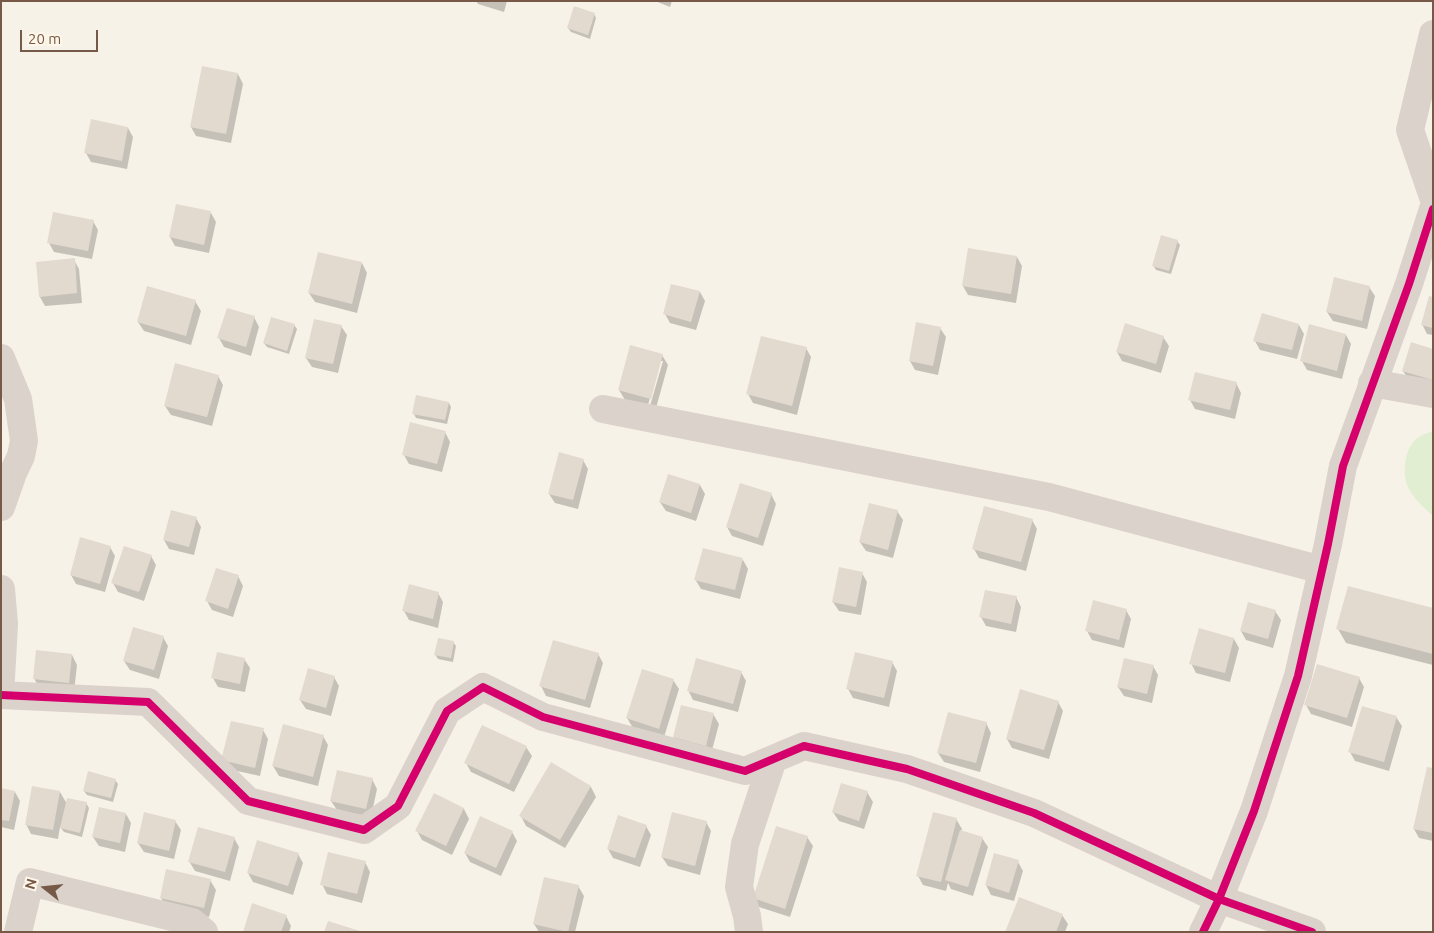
<!DOCTYPE html>
<style>
body{margin:0}
#map{position:relative;width:1434px;height:933px;overflow:hidden;background:#f7f2e7;font-family:Ubuntu,sans-serif}
canvas{display:block}
.frame{position:absolute;inset:0;border:2px solid #765a47;pointer-events:none}
.north{position:absolute;left:20px;top:863px;width:50px;height:50px;-webkit-text-stroke:4px #fff7e9;paint-order:stroke;rotate:286deg;font-size:14px;font-weight:700;line-height:20px;text-align:center;color:#765a47}
.north::after{content:'';display:block;margin:auto;width:18px;height:22px;background:#765a47;clip-path:polygon(50% 0,100% 100%,50% 72%,0 100%)}
.scale{position:absolute;left:20px;top:30px;width:78px;height:22px;box-sizing:border-box;border:2px solid #765a47;border-top:0;padding-left:6px;font-size:15px;line-height:18px;white-space:nowrap;color:#765a47;-webkit-text-stroke:4px #fff7e9;paint-order:stroke}
</style>
<div id="map">
<canvas width="1434" height="933"></canvas>
<div class="frame"></div>
<div class="north">N</div>
<div class="scale">20 m</div>
</div>
<script>
const g = document.querySelector('canvas').getContext('2d');
g.lineJoin = 'round';
function fillPath(path, color) {
  g.fillStyle = color;
  g.fill(path, 'evenodd');
}
function trace(path, color, width, dash) {
  g.strokeStyle = color;
  g.lineWidth = width;
  g.lineCap = dash ? 'butt' : 'round';
  g.setLineDash(dash || []);
  g.stroke(path);
}
const green = new Path2D(`
 M1433 431V516C1423 507 1412 497 1407 485 1402 470 1405 446 1419 437 1423 434 1428 433 1433 431Z`);
const shadow = new Path2D(`
 M476 1H507L504 12 478 4Z
 M655 1H672L670 7Z
 M594 14 596 18 590 39 571 32 568 28Z
 M238 74 243 84 231 143 196 136 191 127Z
 M128 128 133 137 127 169 91 162 86 153Z
 M211 213 216 222 209 253 175 246 170 237Z
 M93 221 98 230 92 259 54 252 49 243Z
 M1177 241 1180 245 1171 274 1156 270 1153 265Z
 M1017 257 1022 266 1016 303 968 295 963 286Z
 M74 260 79 269 82 303 45 306 40 297Z
 M362 263 367 273 357 313 315 302 309 293Z
 M1369 287 1375 296 1367 329 1333 321 1327 312Z
 M700 292 705 301 696 330 670 323 665 314Z
 M1433 298V335L1427 334 1422 324Z
 M195 301 201 311 191 345 144 331 138 322Z
 M254 317 259 327 251 356 224 347 219 338Z
 M294 325 297 329 289 354 267 347 264 343Z
 M1299 325 1304 334 1297 359 1260 350 1255 341Z
 M341 326 347 335 338 373 312 367 306 358Z
 M940 328 946 337 938 375 915 370 910 361Z
 M1346 335 1351 344 1342 379 1307 370 1302 361Z
 M1163 337 1169 346 1161 373 1122 361 1117 352Z
 M806 348 811 357 797 415 753 403 748 394Z
 M1433 350V387L1409 380 1403 371Z
 M662 355 668 365 656 408 625 400 619 390ZM660 361H663L650 406 648 405Z
 M218 376 223 385 212 426 171 415 165 406Z
 M1236 383 1241 393 1235 419 1195 409 1190 400Z
 M449 403 451 407 447 424 416 418 414 414Z
 M445 432 450 442 442 472 409 464 404 455Z
 M583 460 588 469 578 509 555 503 549 494Z
 M700 485 705 494 696 521 666 511 660 502Z
 M771 494 776 504 763 546 732 536 727 527Z
 M897 511 903 520 893 558 866 551 860 542Z
 M196 518 201 527 194 555 169 549 164 540Z
 M1032 520 1037 529 1026 571 979 558 974 549Z
 M110 547 115 556 105 592 76 584 71 575Z
 M151 556 156 565 144 601 118 592 113 583Z
 M743 560 748 569 740 599 701 589 695 579Z
 M862 573 867 582 861 615 839 611 833 602Z
 M238 576 243 586 233 617 212 610 207 601Z
 M438 593 443 602 438 628 409 620 404 611Z
 M1016 597 1021 607 1016 632 986 626 981 617Z
 M1433 609V665L1346 643 1338 629Z
 M1126 610 1131 619 1124 648 1092 640 1087 631Z
 M1275 611 1281 620 1273 648 1246 640 1241 631Z
 M163 637 168 646 159 679 130 670 124 661Z
 M1234 639 1239 648 1230 682 1196 673 1191 663Z
 M453 642 456 646 453 662 438 659 435 654Z
 M598 654 603 663 590 708 546 696 541 686Z
 M72 655 77 665 74 692 39 688 34 678Z
 M244 659 250 668 245 692 218 687 213 678Z
 M892 662 897 671 889 707 853 698 848 689Z
 M1153 666 1158 675 1152 703 1124 696 1118 687Z
 M741 672 746 681 738 712 693 700 688 690Z
 M334 677 339 686 331 716 306 709 300 700Z
 M1359 678 1364 687 1352 727 1311 714 1306 705Z
 M673 680 679 689 664 737 633 728 627 718Z
 M1058 702 1063 711 1049 759 1012 748 1007 739Z
 M713 714 719 724 711 754 679 746 674 737Z
 M1396 717 1402 726 1389 771 1355 761 1350 752Z
 M986 723 991 733 980 772 944 762 938 753Z
 M263 730 268 739 260 776 228 769 222 760Z
 M323 736 328 745 318 786 279 776 273 766Z
 M526 747 532 756 514 792 471 772 466 763Z
 M551 764 591 787 596 797 565 848 526 826 521 816Z
 M1433 769V841L1419 838 1414 829Z
 M372 779 377 789 371 817 337 810 331 801Z
 M115 780 118 784 113 802 87 795 84 791Z
 M1 789 15 792 20 801 14 830 1 827Z
 M60 792 67 804 86 803 89 808 82 837 64 832 60 827 58 839 31 834 26 824Z
 M867 792 873 802 864 829 839 821 833 812Z
 M434 795 464 809 469 819 452 855 422 840 417 831Z
 M126 814 131 823 125 852 99 846 93 837Z
 M956 819 962 829 961 832 982 838 988 847 973 896 951 889 948 883 946 891 923 885 918 876Z
 M175 821 181 830 174 859 144 852 138 843Z
 M706 822 711 831 700 875 668 866 662 857Z
 M646 826 651 835 640 867 613 858 608 849Z
 M512 832 517 841 501 876 470 862 465 853Z
 M807 837 813 846 790 917 759 907 754 898Z
 M234 838 239 847 230 881 195 871 189 861Z
 M298 854 303 863 293 895 253 882 248 873Z
 M365 862 370 872 362 903 327 894 322 884Z
 M1018 862 1023 871 1014 901 991 895 986 885Z
 M210 880 216 890 209 917 166 907 161 898Z
 M578 886 584 896 575 932H539L534 924Z
 M1062 915 1068 924 1065 932H1007Z
 M286 916 291 926 289 932H244Z`);
const building = new Path2D(`
 M574 6 595 13 588 35 567 28Z
 M202 66 238 73 226 134 190 127Z
 M91 119 128 127 122 161 84 153Z
 M176 204 211 211 204 245 169 237Z
 M53 212 94 220 88 251 47 243Z
 M1161 235 1178 240 1169 271 1152 266Z
 M968 248 1017 256 1011 294 962 286Z
 M318 252 362 262 352 304 308 293Z
 M75 258 77 293 39 297 36 262Z
 M1334 277 1370 286 1362 321 1326 312Z
 M671 284 700 291 691 322 663 314Z
 M147 286 196 300 186 336 137 322Z
 M1429 296 1433 297V328L1421 325Z
 M227 308 255 316 246 347 217 338Z
 M1262 313 1299 324 1292 350 1253 341Z
 M271 317 295 324 287 351 263 343Z
 M314 319 342 325 333 364 305 358Z
 M916 322 941 327 933 366 909 361Z
 M1125 323 1164 336 1156 364 1116 352Z
 M1309 324 1346 334 1337 371 1300 361Z
 M761 336 807 347 792 406 746 394Z
 M1411 342 1433 349V380L1402 371Z
 M630 345 663 354 651 399 618 390Z
 M175 363 219 375 207 417 164 406Z
 M1195 372 1237 382 1230 410 1188 400Z
 M416 395 449 402 445 420 412 414Z
 M410 422 446 431 437 464 402 455Z
 M559 452 584 459 573 500 548 494Z
 M668 474 700 484 691 513 659 502Z
 M740 483 772 493 758 538 726 527Z
 M869 503 898 510 888 550 859 542Z
 M984 506 1033 519 1021 562 972 549Z
 M171 510 197 517 189 547 163 540Z
 M80 537 111 546 100 584 70 575Z
 M124 546 152 555 139 592 111 583Z
 M703 548 743 558 735 590 694 580Z
 M839 567 863 572 856 607 832 602Z
 M216 568 239 575 228 609 205 601Z
 M409 584 439 592 433 619 402 611Z
 M1348 586 1433 608V654L1336 629Z
 M985 590 1017 596 1011 624 979 617Z
 M1093 600 1127 609 1119 640 1085 631Z
 M1248 602 1276 610 1268 639 1240 631Z
 M133 627 164 636 154 670 123 661Z
 M1199 628 1234 638 1225 673 1189 664Z
 M438 638 454 641 451 658 434 655Z
 M553 640 599 653 585 700 539 686Z
 M36 650 72 654 69 683 33 679Z
 M217 652 245 658 240 684 211 678Z
 M855 652 893 661 884 698 846 689Z
 M696 658 742 671 733 704 687 691Z
 M1124 658 1154 665 1147 694 1117 687Z
 M1317 664 1360 677 1347 718 1304 705Z
 M308 668 335 676 326 708 299 700Z
 M642 669 674 679 659 729 626 718Z
 M1020 689 1059 701 1044 750 1006 739Z
 M681 705 714 713 706 746 673 737Z
 M1362 706 1397 716 1384 762 1348 752Z
 M948 712 987 722 976 763 937 753Z
 M231 721 264 728 255 768 221 760Z
 M283 724 324 735 313 777 272 766Z
 M482 725 527 746 509 784 464 763Z
 M551 762 591 786 560 840 519 816Z
 M1427 767 1433 768V833L1413 829Z
 M337 770 373 778 366 809 330 801Z
 M88 771 116 779 111 798 83 791Z
 M841 783 868 791 859 821 832 812Z
 M32 786 60 791 53 830 25 825Z
 M1 788 15 791 9 821 1 820Z
 M434 793 464 808 446 846 415 831Z
 M67 798 87 802 80 833 60 828Z
 M99 807 126 813 120 843 92 837Z
 M144 812 176 820 169 851 137 843Z
 M672 812 707 821 695 866 661 857Z
 M933 812 957 818 941 882 916 876Z
 M618 815 647 825 635 858 607 849Z
 M480 816 513 831 496 868 464 853Z
 M776 826 808 836 785 909 753 898Z
 M198 827 235 837 225 872 188 862Z
 M960 830 983 837 968 887 945 880Z
 M257 840 299 853 288 886 247 873Z
 M328 852 366 861 357 894 320 885Z
 M994 853 1019 860 1009 893 985 885Z
 M166 869 211 879 204 908 160 898Z
 M544 877 579 885 568 932 533 924Z
 M1019 897 1063 914 1056 932H1005Z
 M252 903 287 915 281 932H243Z
 M328 921 360 931V932H324Z`);
const street = new Path2D(`
 M1433 34 1410 130 1433 197
 M1 358 18 399 24 441 21 456 13 473 1 507
 M1372 383 1433 394
 M603 409 1049 497 1322 570
 M1 589 4 624 1 679
 M1 695 148 702 248 801 364 830 398 806 447 711 483 687 543 717 745 771 804 746 907 769 1034 813 1219 899 1312 932
 M18 932 30 882 192 922 204 932
 M749 932 747 916 739 887 745 844 773 759
 M1203 932 1219 899 1254 811 1298 676 1328 544 1343 466 1409 284 1433 209`);
const cycleway = new Path2D(`
 M1 695 148 702 248 801 364 830 398 806 447 711 483 687 543 717 745 771 804 746 907 769 1034 813 1219 899 1312 932
 M1203 932 1219 899 1254 811 1298 676 1328 544 1343 466 1409 284 1433 209`);
fillPath(green, '#e1eed1');
fillPath(shadow, '#0003');
fillPath(building, '#e3dacf');
trace(street, '#dad2cb', 28);
trace(cycleway, '#d6006c', 8);
</script>
